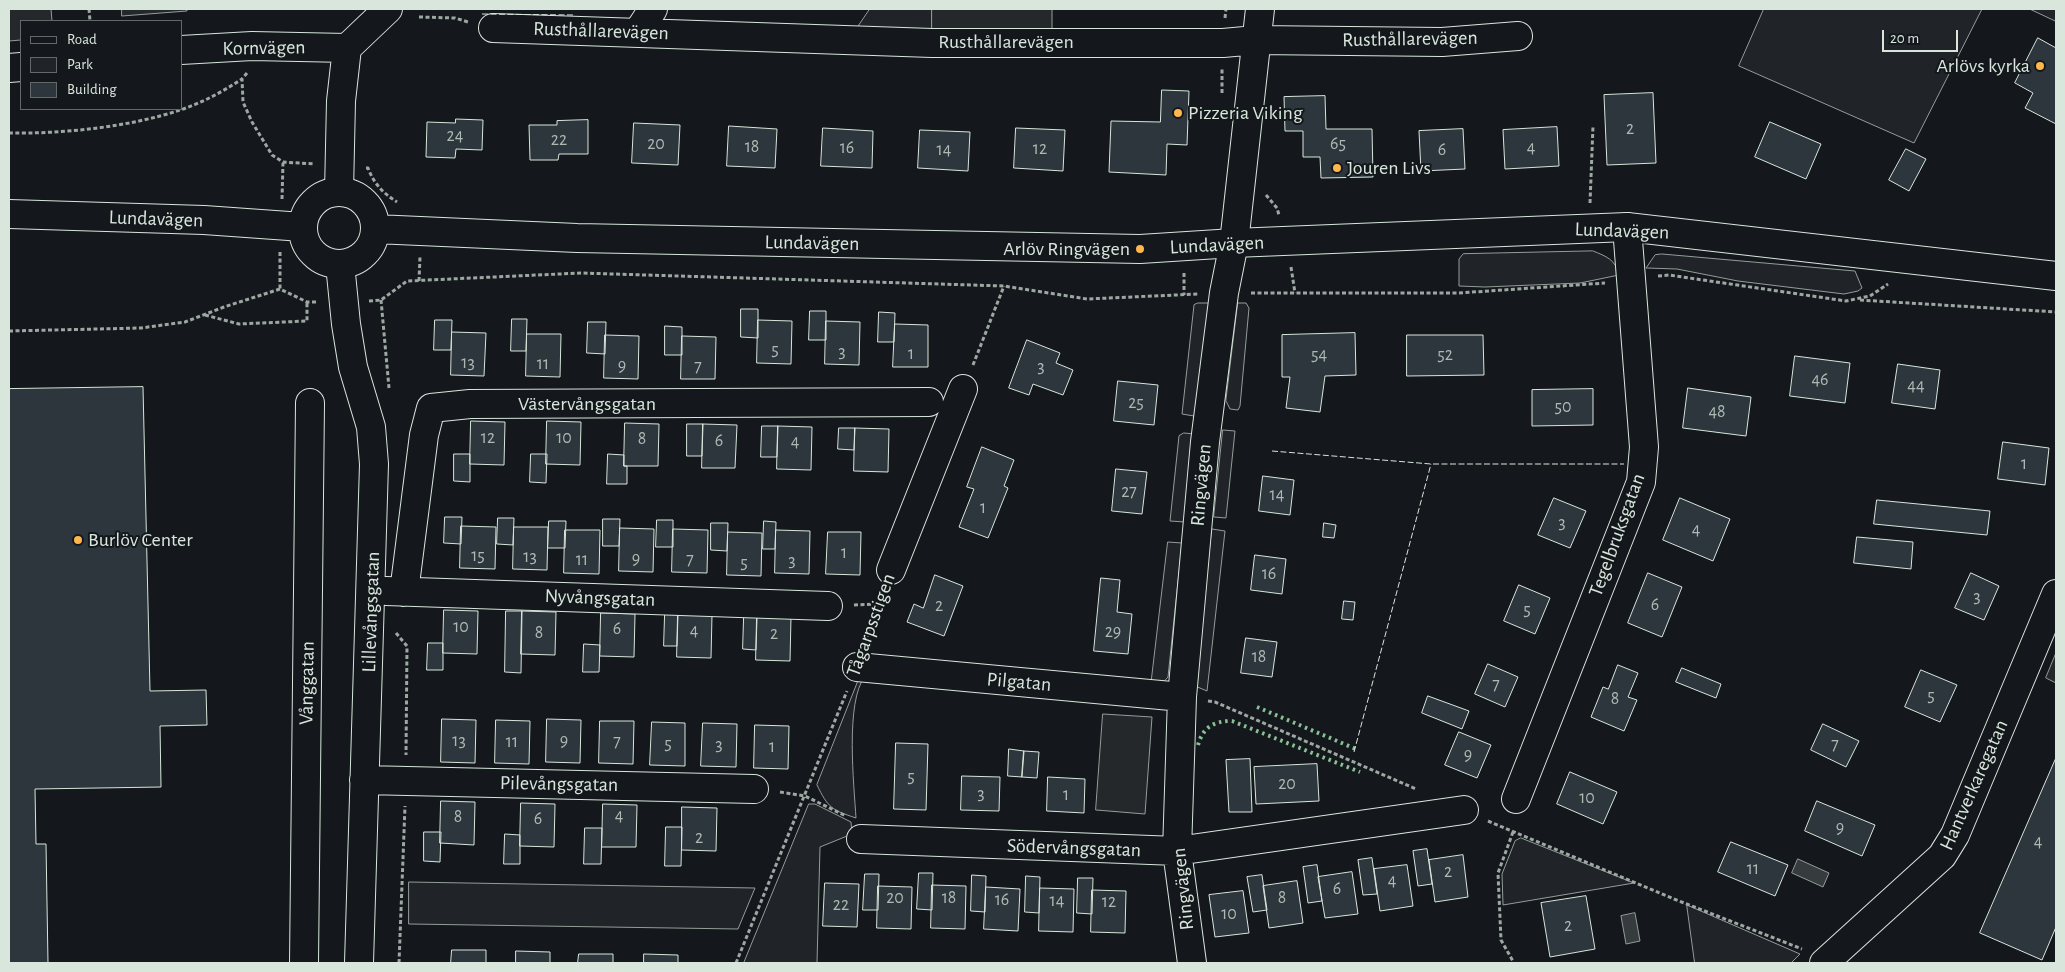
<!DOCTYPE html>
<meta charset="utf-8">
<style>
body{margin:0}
#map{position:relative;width:2065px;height:972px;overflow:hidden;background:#14181c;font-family:"Alegreya Sans",sans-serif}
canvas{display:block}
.frame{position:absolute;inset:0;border:10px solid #d8e6dc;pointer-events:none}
.legend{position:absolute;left:20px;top:20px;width:162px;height:90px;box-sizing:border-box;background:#14181c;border:1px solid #626a69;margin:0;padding:6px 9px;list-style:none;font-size:15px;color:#d8e6dc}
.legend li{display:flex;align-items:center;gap:10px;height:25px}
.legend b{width:25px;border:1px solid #626a69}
.scale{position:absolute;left:1882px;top:30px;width:76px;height:22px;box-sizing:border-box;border:2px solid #d8e6dc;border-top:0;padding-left:6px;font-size:15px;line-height:18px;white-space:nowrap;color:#d8e6dc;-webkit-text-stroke:4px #14181c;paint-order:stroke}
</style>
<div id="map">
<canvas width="2065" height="972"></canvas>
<div class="frame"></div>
<ul class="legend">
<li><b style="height:6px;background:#14181c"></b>Road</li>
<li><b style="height:14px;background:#202428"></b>Park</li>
<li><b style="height:14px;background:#2c363c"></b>Building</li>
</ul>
<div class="scale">20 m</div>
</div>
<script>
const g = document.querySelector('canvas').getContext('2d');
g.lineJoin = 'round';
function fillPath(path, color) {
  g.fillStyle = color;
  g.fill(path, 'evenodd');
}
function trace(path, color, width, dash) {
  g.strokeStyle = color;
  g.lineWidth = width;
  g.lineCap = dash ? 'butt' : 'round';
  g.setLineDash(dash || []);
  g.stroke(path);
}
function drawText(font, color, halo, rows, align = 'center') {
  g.font = font + ' "Alegreya Sans",sans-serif';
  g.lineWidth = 4;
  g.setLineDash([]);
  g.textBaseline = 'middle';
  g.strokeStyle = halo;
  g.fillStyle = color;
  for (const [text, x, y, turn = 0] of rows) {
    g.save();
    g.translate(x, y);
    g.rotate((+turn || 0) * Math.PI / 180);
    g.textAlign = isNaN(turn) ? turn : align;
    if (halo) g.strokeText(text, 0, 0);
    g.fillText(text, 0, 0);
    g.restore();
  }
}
const green = new Path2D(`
 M870 9H932V43L849 40Z
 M1764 9H1982L1914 143 1739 66Z
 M2030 9H2056V21Z
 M1593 251C1606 256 1616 260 1619 275L1580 283 1485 287 1459 286V259L1463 254Z
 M1662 254 1855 271 1862 288 1858 291 1844 294 1738 281 1677 269 1646 268 1655 255Z
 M1198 303H1209L1198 409 1194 416 1182 414 1194 305Z
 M1238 303H1246L1249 308 1240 406 1238 410 1230 409 1226 401Z
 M1223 430 1235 431 1226 518 1214 517Z
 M1184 433 1195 434 1185 522 1170 521 1179 436Z
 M1212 529 1225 531 1207 691 1195 686Z
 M1168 542 1182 543 1168 677 1161 685 1151 686Z
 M861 674 865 676C845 702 854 785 856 818 832 810 828 808 817 785Z
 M809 804H815L851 822 852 834 820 847 817 963H744Z
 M1521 838 1634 883 1503 905 1502 874 1515 841Z
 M409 882 755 888 738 929 409 924Z
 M1687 905 1800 954 1791 963H1695Z`);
const parking = new Path2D(`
 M9 9H51L52 21H21V40L9 41Z
 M122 9H187V11L122 16Z
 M932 9H1052V42L932 43Z
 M2056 653V683L2046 678Z
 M1103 714 1152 717 1145 814 1096 810Z`);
const water = new Path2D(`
 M1798 859 1829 873 1823 887 1792 873Z
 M1635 913 1640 941 1626 944 1621 916Z`);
const building = new Path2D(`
 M2038 38 2056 48V124L2025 108 2033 93 2015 83Z
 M1162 90 1189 91 1187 145 1167 144 1166 175 1109 172 1111 121 1160 122Z
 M1653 93 1656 163 1607 165 1604 95Z
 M1325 96 1326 129H1372L1373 177 1321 178 1320 157H1303V131H1285L1284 97Z
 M456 119 483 120 482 150 456 149 455 158 426 157 427 122 455 123Z
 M588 120V154H559L558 160H530L529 125H557V121Z
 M1770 122 1821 144 1806 179 1755 157Z
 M634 123 680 125 678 165 632 163Z
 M729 126 777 129 775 168 727 166Z
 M1557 127 1559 166 1505 169 1503 130Z
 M823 128 873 131 872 168 821 166Z
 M1016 128 1065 130 1063 171 1014 168Z
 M1463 129 1465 169 1421 171 1419 131Z
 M920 130 970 132 968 171 918 168Z
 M1906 149 1926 159 1909 191 1889 180Z
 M741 309H758V338L741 337Z
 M810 311H826V340H809Z
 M879 312 895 313 894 342H878Z
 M512 319H527L526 351H511Z
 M435 320H452L451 350H434Z
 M758 320 792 321 791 364 757 363Z
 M826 321 860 322 859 365 825 364Z
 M588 322H606L605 354 587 353Z
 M895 324 928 325V367H893Z
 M665 326 682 327V355H665Z
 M452 332 486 333 484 376 451 375Z
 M1355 333 1356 375 1325 376 1320 412 1286 408 1290 377H1282V335Z
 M527 334H561L560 377 526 376Z
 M605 335 639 336 638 379 604 378Z
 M1407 335H1483L1484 375 1407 376Z
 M682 336 716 337 715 379H681Z
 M1027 340 1060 353 1056 363 1073 370 1063 395 1033 384 1029 395 1009 388Z
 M1795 356 1850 363 1845 403 1790 396Z
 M1898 364 1940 370 1935 409 1892 403Z
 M1118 381 1158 385 1154 425 1114 421Z
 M143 387 150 691 206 690 207 725 160 726 161 787 35 789 36 844H46L48 963H9V389Z
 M1688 388 1751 397 1746 436 1683 428Z
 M1593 389V425L1532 426V390Z
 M471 421 505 422 504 465 470 464Z
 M547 421 581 422 580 465 546 464Z
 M625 423 659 424 658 466H624Z
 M687 424H703L702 456H687Z
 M703 424 737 425 735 468H702Z
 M762 426H778L777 457H761Z
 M778 426 812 427 811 470 777 469Z
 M839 428H855L854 450 838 449Z
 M855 428 889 429 888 472 854 471Z
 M2003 442 2049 448 2045 485 1998 479Z
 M982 447 1014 460 1004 486 1008 488 988 538 959 527 974 489 967 487Z
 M454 454H470V482L454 481Z
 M531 454H547L546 483 530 482Z
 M608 454 624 455V466H627V484H607Z
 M1116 469 1147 472 1142 514 1112 511Z
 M1263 476 1294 480 1290 515 1259 511Z
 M1554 498 1586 511 1570 548 1538 535Z
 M1680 498 1730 519 1713 561 1663 540Z
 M1877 500 1990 511 1987 535 1874 524Z
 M445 517H462L461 544 444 543Z
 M498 518H514L513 545 497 544Z
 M603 519H620L619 546H603Z
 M657 520H673V547H656Z
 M549 521H566L565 548H548Z
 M764 521 776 522 775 549H763Z
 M711 523H728L727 551 711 550Z
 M1324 523 1336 525 1334 538 1323 537Z
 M461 526 496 527 495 569 460 568Z
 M514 527H548L547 570 513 569Z
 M620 528 654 529 653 572 619 571Z
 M673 529 708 530 707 573 672 572Z
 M565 530H600L599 574 564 573Z
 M776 530 810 531 809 574 775 573Z
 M728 532 762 533 761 576 727 575Z
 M828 532H861L860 575 826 574Z
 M1857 537 1913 542 1911 569 1854 563Z
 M1255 555 1286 559 1282 594 1251 590Z
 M1648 573 1682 587 1662 637 1628 623Z
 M1971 573 1999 586 1984 620 1955 608Z
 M935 575 963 586 944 636 907 622 914 604 923 608Z
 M1101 578 1120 580 1117 612 1132 614 1128 654 1094 651Z
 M1519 585 1550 598 1535 634 1504 621Z
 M1344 601 1355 602 1353 620 1342 619Z
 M444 610 478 611 477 654 443 653Z
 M506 611H522L521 673 505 672Z
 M522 611 556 612 555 655 521 654Z
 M601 613 635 614 634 657 600 656Z
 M665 614H678L677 646H664Z
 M678 614 712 615 711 658 677 657Z
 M744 617H757L756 650 743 649Z
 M757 617H791L790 661 756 660Z
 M1246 638 1277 642 1272 677 1241 673Z
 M428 643H443V670H427Z
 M584 644 600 645 599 672H583Z
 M1488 664 1518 677 1505 707 1475 694Z
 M1618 665 1638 673 1628 697 1637 700 1624 731 1591 717 1603 687 1608 689Z
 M1682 668 1721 684 1716 698 1676 682Z
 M1921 670 1957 685 1940 722 1905 707Z
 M1428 696 1469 711 1462 729 1422 713Z
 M442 719 476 720 475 763 441 762Z
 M547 719 581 720 580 763 546 762Z
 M496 720 530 721 529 764 495 763Z
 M600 721H634L633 764 599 763Z
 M652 722 685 723V766L650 765Z
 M703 723 737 724 736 767 701 766Z
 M1823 724 1859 741 1846 767 1811 750Z
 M755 725 789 726 788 769 754 768Z
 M1459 732 1491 745 1477 778 1445 765Z
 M896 743 928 744 926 810 894 809Z
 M1009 749 1024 751 1022 777 1008 776Z
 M1024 751 1039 752 1037 778 1022 777Z
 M2056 758V927L2042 960 1980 933Z
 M1250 759 1252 812H1229L1226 760Z
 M1317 764 1319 801 1256 804 1254 767Z
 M1570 772 1617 792 1603 824 1557 804Z
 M962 776 1000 777 999 811 961 810Z
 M1048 777 1085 779 1084 813 1047 811Z
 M441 801 475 802 474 845 440 843Z
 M1817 801 1875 825 1862 856 1805 831Z
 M521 803 555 804 554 847 520 846Z
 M603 804 637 805 636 847H602Z
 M682 807 717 808 716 851 682 850Z
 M666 827H682L681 866H665Z
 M585 828H602L601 864H584Z
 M424 832H441L440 862 424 861Z
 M505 834 520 835V864H504Z
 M1731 842 1788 865 1775 896 1718 872Z
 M1427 849 1432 884 1418 886 1413 851Z
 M1463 855 1468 897 1435 902 1429 860Z
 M1372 858 1377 894 1363 895 1358 860Z
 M1317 865 1322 901 1308 903 1303 867Z
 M1407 865 1413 906 1380 911 1374 869Z
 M1352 872 1358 914 1325 918 1318 877Z
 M919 873H933L932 910 917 909Z
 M865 874H879L878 910H863Z
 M972 875 986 876 985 912 971 911Z
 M1262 875 1267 910 1253 912 1247 877Z
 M1026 876 1040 877 1039 913 1025 912Z
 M1078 878H1093L1092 914 1077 913Z
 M1297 881 1303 923 1269 928 1263 886Z
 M825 883 859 884 857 927 823 926Z
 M932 885 966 886 965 929 931 928Z
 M878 886 912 887 911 929 877 928Z
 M986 887 1020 889 1018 931 984 929Z
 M1040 888 1074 889 1073 932 1039 931Z
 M1092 890 1126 891 1125 933 1091 932Z
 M1243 891 1249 933 1215 937 1209 895Z
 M1586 896 1595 949 1550 957 1541 903Z
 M452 950H486V963H451Z
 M516 951 550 952V963H516Z
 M579 954H613V963H578Z
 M644 954 678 955V963H644Z`);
const path = new Path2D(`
 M89 9 90 21
 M419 17 455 18 468 22
 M1225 18 1226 9
 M247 73 242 79 243 102 252 122 272 155 283 162 315 164
 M1222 93V69
 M9 133C61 134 130 127 180 110 202 103 222 92 242 79
 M366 168H368C374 184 383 193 397 202
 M1266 195 1277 208 1279 215
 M282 199 283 163
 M1590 203 1593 126
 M280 252V289
 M1291 267 1295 293
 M1184 273V295
 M1658 276 1669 275 1846 301 1870 296 1888 284
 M419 281 420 257
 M1251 293H1459L1605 283
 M381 300 389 388
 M1860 300 2056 312
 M369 301 381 300 407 281 581 273 1004 286 1087 299 1198 294
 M205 315 239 324 307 321V302
 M9 331 141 328 185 322 224 307 280 289 307 302H318
 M973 365 1004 286
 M854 605 878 604
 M396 633 407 646 406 755
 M865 643 882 594
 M1208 701 1215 702 1416 789
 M780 792 805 796 846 816
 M1488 821 1674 899 1802 949
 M1513 832 1498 873 1501 940 1514 963
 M399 963 405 806
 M736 963 847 691`);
const minor = new Path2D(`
 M493 28 932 43H1223L1256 40 1442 42 1518 36
 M638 32 653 9
 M181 50 252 46 347 48
 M9 68 21 67
 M339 192 341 101 347 48 388 9
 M340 264 346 324 353 367 371 427 374 464 359 963
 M891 570 963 389
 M386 591 828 606
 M404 592 424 435 431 408 470 404 929 402
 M857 667 1182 697
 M364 780 754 789
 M1516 799 1641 482 1644 447 1627 227
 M861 839 1177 851 1464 810
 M304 963 310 403
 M1192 963 1177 851 1182 697 1205 442 1224 293 1234 243 1260 9
 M1824 963 1942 856 1955 835 2056 594`);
const major = new Path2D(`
 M303 228a36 36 0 1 1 72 0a36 36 0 1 1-72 0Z
 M9 214 204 220 303 227
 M375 229 577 238 1140 249 1234 243 1627 227 2056 276`);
const hedge = new Path2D(`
 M1257 707 1356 749
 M1198 745C1203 727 1214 721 1232 721L1360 772`);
const fence = new Path2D(`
 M482 14 573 15
 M1272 451 1431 464H1624
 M1354 752 1431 464`);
const markers = [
 [2040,66,5,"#ffb74d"],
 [1178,113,5,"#ffb74d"],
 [1337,168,5,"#ffb74d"],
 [1140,249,5,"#ffb74d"],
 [78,540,5,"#ffb74d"]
];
const numberNames = [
 ["2",1630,129],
 ["24",455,136],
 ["22",559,140],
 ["20",656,144],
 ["65",1338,144],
 ["18",752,147],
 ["16",847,148],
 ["4",1531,148],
 ["12",1040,149],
 ["14",944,150],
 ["6",1442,150],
 ["5",775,350],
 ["3",842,352],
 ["1",911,354],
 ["54",1319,355],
 ["52",1445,355],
 ["13",468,363],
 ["11",543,364],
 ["9",622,366],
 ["7",698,367],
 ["3",1041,367],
 ["46",1820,380],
 ["44",1916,386],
 ["25",1136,403],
 ["50",1563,407],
 ["48",1717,412],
 ["12",488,438],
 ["10",564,438],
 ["8",642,439],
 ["6",719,441],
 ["4",795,442],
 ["1",2024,464],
 ["27",1129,492],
 ["14",1277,495],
 ["1",983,508],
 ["3",1562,523],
 ["4",1696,530],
 ["1",844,553],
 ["15",478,556],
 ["13",530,557],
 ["9",636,559],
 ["11",582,560],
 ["7",690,560],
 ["3",792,561],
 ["5",744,563],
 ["16",1269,574],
 ["3",1977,597],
 ["6",1655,605],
 ["2",939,606],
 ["5",1527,610],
 ["10",461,627],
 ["6",617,629],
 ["4",694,631],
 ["29",1113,632],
 ["8",539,633],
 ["2",774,634],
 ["18",1259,657],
 ["7",1496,685],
 ["5",1931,696],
 ["8",1615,699],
 ["13",459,741],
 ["9",564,741],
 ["11",512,742],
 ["7",617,742],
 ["5",668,744],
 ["3",719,745],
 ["7",1835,745],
 ["1",772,747],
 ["9",1468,755],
 ["5",911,777],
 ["20",1287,784],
 ["3",981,794],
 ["1",1066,795],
 ["10",1587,798],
 ["4",619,816],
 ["8",458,817],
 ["6",538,819],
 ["9",1840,828],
 ["2",699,838],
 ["4",2038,842],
 ["11",1753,869],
 ["2",1448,872],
 ["4",1392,881],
 ["6",1337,889],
 ["20",895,898],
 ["18",949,898],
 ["8",1282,898],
 ["16",1002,900],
 ["14",1057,901],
 ["12",1109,902],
 ["22",841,905],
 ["10",1229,914],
 ["2",1568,926]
];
const streetNames = [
 ["Rusthållarevägen",601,31,2],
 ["Rusthållarevägen",1410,39,-1],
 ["Rusthållarevägen",1006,42],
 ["Kornvägen",264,48,-1],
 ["Lundavägen",156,219,2],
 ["Lundavägen",1622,231,2],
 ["Lundavägen",812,243,1],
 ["Lundavägen",1217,245,-3],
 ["Västervångsgatan",587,404],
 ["Ringvägen",1201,485,-85],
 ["Tegelbruksgatan",1617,535,-70],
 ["Nyvångsgatan",600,598,2],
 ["Lillevångsgatan",371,612,-88],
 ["Tågarpsstigen",871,625,-70],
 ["Pilgatan",1019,682,5],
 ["Vånggatan",307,683,-89],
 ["Pilevångsgatan",559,784,1],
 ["Hantverkaregatan",1974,785,-66],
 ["Södervångsgatan",1074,848,2],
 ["Ringvägen",1183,889,-96]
];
const poiNames = [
 ["Arlövs kyrka",2030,66,"right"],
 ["Pizzeria Viking",1188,113],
 ["Jouren Livs",1347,168],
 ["Arlöv Ringvägen",1130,249,"right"],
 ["Burlöv Center",88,540]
];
fillPath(green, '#202428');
trace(green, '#939e99', 1);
fillPath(parking, '#24282b');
trace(parking, '#939e99', 1);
fillPath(water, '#363b3e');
trace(water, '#939e99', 1);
fillPath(building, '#2c363c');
trace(building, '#d8e6dc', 1);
trace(minor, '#d8e6dc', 30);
trace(major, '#d8e6dc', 30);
trace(path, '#9da8a2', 3, [4, 2.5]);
trace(minor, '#14181c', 28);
trace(major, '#14181c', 28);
trace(hedge, '#8ac095', 4, [2.5, 4]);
trace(fence, '#d8e6dc', 1, [6, 2.5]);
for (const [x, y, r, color] of markers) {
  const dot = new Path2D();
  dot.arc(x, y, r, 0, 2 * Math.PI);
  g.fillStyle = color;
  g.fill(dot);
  trace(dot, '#14181c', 2);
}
drawText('18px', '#adbab4', null, numberNames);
drawText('20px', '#d8e6dc', '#14181c', streetNames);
drawText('20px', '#d8e6dc', '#14181c', poiNames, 'left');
</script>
